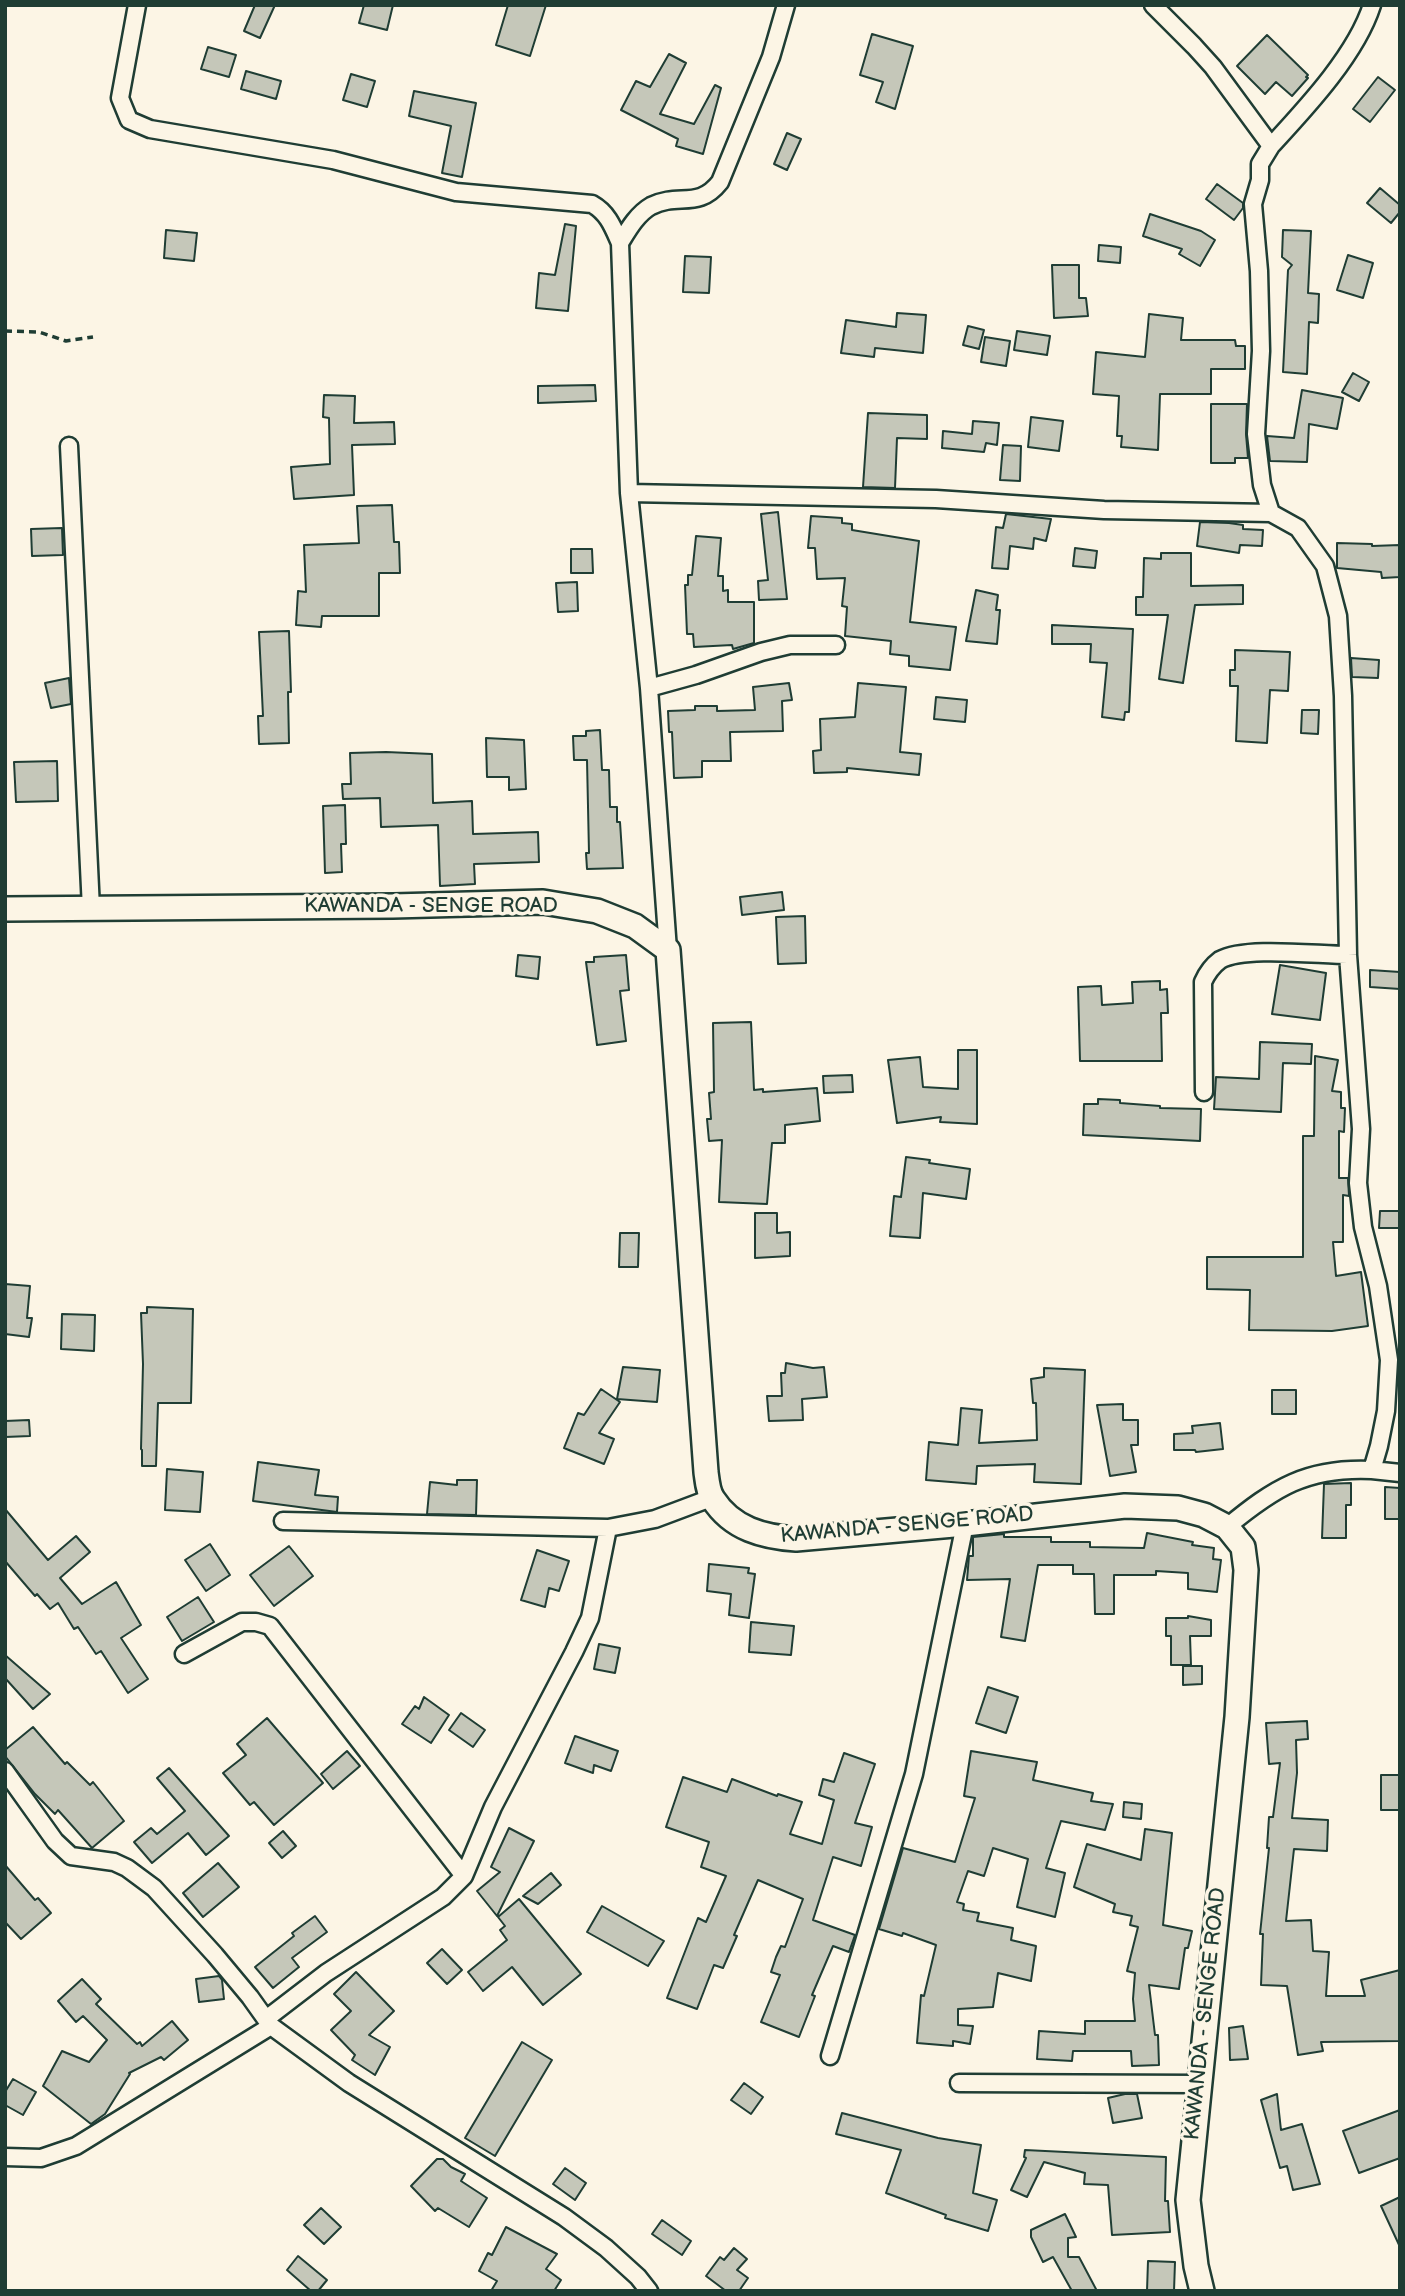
<!DOCTYPE html>
<style>
body{margin:0}
#map{position:relative;width:1405px;height:2296px;overflow:hidden;background:#fcf5e5;font-family:"Balsamiq Sans",sans-serif}
canvas{display:block}
.frame{position:absolute;inset:0;border:7px solid #1f3d34;pointer-events:none}
</style>
<div id="map">
<canvas width="1405" height="2296"></canvas>
<div class="frame"></div>
</div>
<script>
const g = document.querySelector('canvas').getContext('2d');
g.lineJoin = 'round';
function fillPath(path, color) {
  g.fillStyle = color;
  g.fill(path, 'evenodd');
}
function trace(path, color, width, dash) {
  g.strokeStyle = color;
  g.lineWidth = width;
  g.lineCap = dash ? 'butt' : 'round';
  g.setLineDash(dash || []);
  g.stroke(path);
}
function drawText(font, color, halo, rows, align = 'center') {
  g.font = font + ' "Balsamiq Sans",sans-serif';
  g.lineWidth = 7;
  g.setLineDash([]);
  g.textBaseline = 'middle';
  g.strokeStyle = halo;
  g.fillStyle = color;
  for (const [text, x, y, turn = 0] of rows) {
    g.save();
    g.translate(x, y);
    g.rotate((+turn || 0) * Math.PI / 180);
    g.textAlign = isNaN(turn) ? turn : align;
    if (halo) g.strokeText(text, 0, 0);
    g.fillText(text, 0, 0);
    g.restore();
  }
}
const building = new Path2D(`
 M255 5H275L260 38 244 31Z
 M364 5H393L387 30 359 23Z
 M508 5H546L530 56 496 45Z
 M872 34 913 46 895 109 876 102 883 82 860 75Z
 M1267 35 1308 75 1306 77 1308 78 1292 96 1276 82 1265 94 1237 66Z
 M208 47 236 55 229 77 201 69Z
 M669 54 686 63 660 114 694 124 715 85 721 88 703 154 676 146 678 139 621 110 636 81 650 87Z
 M246 71 281 81 276 99 241 89Z
 M351 74 375 81 367 107 343 100Z
 M1378 77 1395 90 1370 122 1353 109Z
 M414 91 476 103 462 177 442 173 451 126 409 116Z
 M787 133 801 139 787 170 774 164Z
 M1217 184 1243 203V208L1234 220 1206 199Z
 M1380 188 1400 205V212L1391 223 1367 203Z
 M1150 214 1201 231 1215 240 1200 266 1179 254 1182 249 1143 236Z
 M565 224 576 226 568 311 536 308 539 273 555 275Z
 M166 230 197 233 194 261 164 258Z
 M1283 230 1311 231 1308 293 1319 294 1318 323 1309 322 1307 374 1283 372 1288 270 1292 265 1282 257Z
 M1099 245 1121 247 1120 263 1098 261Z
 M1348 255 1373 263 1363 298 1337 290Z
 M685 256 711 257 709 293 683 292Z
 M1052 265H1079V298H1086L1088 316 1054 318Z
 M897 313 926 315 923 353 875 348 874 357 841 353 846 320 896 327Z
 M1149 314 1183 318 1181 340H1235L1236 346H1245V369H1211V394H1160L1158 450 1121 447 1122 436H1117L1119 396 1093 394 1096 352 1145 357Z
 M968 326 984 330 979 349 963 345Z
 M1017 331 1050 336 1047 355 1014 350Z
 M985 337 1010 341 1006 366 981 362Z
 M1353 373 1369 382 1359 401 1342 392Z
 M595 385 596 401 538 403V386Z
 M1302 390 1343 398 1337 429 1309 424 1307 462 1270 461 1267 436 1294 438Z
 M324 395 355 396 354 423 394 422 395 444 352 445 354 495 294 499 291 467 330 464 329 418 323 417Z
 M1211 404H1247L1246 434 1248 458H1235V463H1211Z
 M868 413 927 415V439L897 438 895 488 863 487Z
 M1031 417 1063 421 1059 451 1028 447Z
 M973 421 999 423 997 445 986 443 984 452 942 448 943 431 972 434Z
 M1003 445 1021 446 1020 481 1000 480Z
 M392 505 394 542H399L400 573H379V616H322L321 627 296 625 298 591 306 592 304 545 359 543 357 506Z
 M778 512 787 599 759 600 758 581 768 580 761 514Z
 M1006 514 1051 519 1046 541 1034 538 1033 549 1010 546 1008 569 992 568 996 527 1003 528Z
 M811 516 842 518V523L852 524V530L919 541 910 622 956 627 950 670 909 666V656L890 654 891 641 845 636 847 607 842 606 845 578 817 579 815 548H808Z
 M1200 522 1229 523 1243 525V529L1263 530 1262 546 1240 545 1239 553 1197 546Z
 M62 528 63 555 32 556 31 529Z
 M696 536 721 538 718 576H723V591L728 590V602H754V643L733 649 732 645 694 647 693 634H687L685 585H688V575H692Z
 M1337 543 1372 544V546L1400 545V577L1382 578 1381 572 1337 568Z
 M1075 548 1097 551 1095 568 1073 566Z
 M571 549H592L593 573H571Z
 M1161 553H1191V586L1243 585V604L1195 605 1183 683 1159 679 1168 615H1136V597H1143L1144 558 1161 559Z
 M577 582 578 611 558 612 556 583Z
 M976 590 998 595 996 610H1000L997 644 966 641Z
 M1052 625 1133 629 1129 712H1125L1124 720 1102 717 1107 663 1090 662 1091 644H1052Z
 M289 631 291 692H288L289 743 259 744 258 716H263L259 632Z
 M1235 650 1290 652 1288 691 1270 690 1267 743 1236 741 1238 686H1230V670H1235Z
 M1351 658 1379 660 1378 678 1352 677Z
 M69 678 71 704 51 708 45 683Z
 M789 683 792 700 782 701 783 731 730 732 731 761H702V777L674 778 672 732H669L668 711 695 710V706H717V711L755 710 753 687Z
 M858 683 906 687 900 752 921 754 919 775 847 768V772L814 773 813 751 821 750 820 719 855 717Z
 M936 697 967 700 965 722 934 719Z
 M1302 710H1319L1318 734 1301 733Z
 M600 730 602 770H609L610 807H617V822H620L623 868 587 869 586 853H589L587 760H574L573 736H586V731Z
 M486 738 524 740 526 789 509 790V777H487Z
 M386 752 432 754 433 803 472 801 473 834 538 832 539 862 474 864 475 884 440 886 438 825 381 827 380 798 343 799 342 784H351L350 753Z
 M57 761 58 801 16 802 14 762Z
 M345 805 346 844H341L342 872 325 873 323 806Z
 M782 892 784 910 742 915 740 897Z
 M805 916 806 963 778 964 776 917Z
 M518 955 540 957 538 979 516 976Z
 M626 955 629 990 620 991 626 1041 597 1045 586 962H594V957Z
 M1280 965 1326 973 1320 1020 1272 1014Z
 M1370 970 1400 972V989L1370 987Z
 M1160 981V990L1167 989 1168 1013H1161L1162 1061H1080L1078 987 1101 986 1102 1005 1133 1003 1132 982Z
 M751 1022 754 1090 763 1089V1092L817 1088 820 1121 785 1125V1143H772L767 1204 719 1202 722 1140 709 1141 707 1119H711L709 1093 714 1092 713 1023Z
 M1260 1042 1312 1044 1311 1064 1283 1063 1281 1112 1214 1109 1216 1077 1259 1079Z
 M958 1050H977V1124L940 1122 941 1117 897 1123 888 1060 920 1057 923 1087 958 1089Z
 M1315 1056 1338 1060 1332 1091 1341 1092V1108H1345L1344 1132 1339 1131V1178H1348L1349 1196 1343 1195V1242H1333L1336 1276 1361 1272 1368 1326 1332 1331 1249 1330 1250 1290 1207 1289V1257H1303V1136H1314Z
 M852 1075 853 1092 824 1093 823 1076Z
 M1098 1099 1120 1100V1103L1160 1106V1108L1201 1109 1200 1141 1083 1135 1084 1104H1098Z
 M906 1157 930 1160 929 1163 970 1169 966 1199 923 1193 920 1238 890 1236 894 1196 901 1197Z
 M1380 1211H1400V1228H1379Z
 M755 1213H777V1233L790 1232V1256L755 1258Z
 M620 1233H639L638 1267H619Z
 M5 1284 30 1286 27 1318H32L29 1337 5 1334Z
 M147 1307 193 1309 191 1403H158L156 1466H142V1450L141 1449 143 1364 141 1313H147Z
 M62 1314 95 1315 94 1351 61 1349Z
 M786 1363 813 1368 824 1367 827 1397 802 1399 803 1420 769 1421 767 1396H782L781 1373H785Z
 M623 1367 660 1370 657 1402 617 1399Z
 M1044 1368 1085 1370 1081 1484 1034 1482 1035 1464 977 1466 976 1484 926 1480 929 1442 958 1445 961 1408 982 1410 979 1443 1037 1440 1036 1403H1033L1031 1379 1044 1377Z
 M601 1389 620 1402 599 1433 614 1439 604 1464 564 1448 578 1413 584 1415Z
 M1272 1390H1296V1414H1272Z
 M1123 1404V1420H1138V1445H1131L1136 1472 1110 1476 1097 1405Z
 M29 1420 30 1436 5 1437V1421Z
 M1220 1423 1223 1449 1196 1452 1195 1450H1174V1434L1193 1433 1192 1426Z
 M258 1462 319 1470 315 1495 338 1497 337 1512 253 1501Z
 M167 1469 203 1472 200 1512 165 1510Z
 M457 1480H477L476 1515 427 1514 430 1482 457 1485Z
 M1351 1483V1505H1346V1538H1322L1324 1484Z
 M1385 1487 1400 1488V1519H1385Z
 M5 1509 48 1560 76 1536 90 1552 60 1578 82 1604 116 1582 141 1625 121 1638 148 1679 128 1693 101 1651 96 1654 78 1627 74 1629 58 1603 50 1609 37 1594 35 1596 5 1561Z
 M1147 1533 1193 1542 1192 1545 1214 1548 1213 1559 1221 1560 1217 1592 1188 1589V1573L1156 1571V1575H1114V1614H1095L1094 1574H1073V1565H1038L1025 1641 1001 1637 1010 1579 967 1580 969 1556H973V1537L1004 1534V1537H1051V1542H1090V1547L1144 1548Z
 M210 1544 230 1575 206 1591 185 1560Z
 M289 1546 313 1576 274 1606 250 1575Z
 M537 1550 569 1561 559 1591 549 1588 545 1607 521 1600Z
 M709 1564 749 1568 748 1573 755 1574 749 1618 729 1615 731 1594 707 1591Z
 M198 1597 214 1622 182 1641 167 1617Z
 M1188 1616 1211 1620V1636H1190L1191 1665H1171V1636H1166V1618H1188Z
 M751 1622 794 1626 791 1655 749 1652Z
 M599 1644 620 1648 615 1673 594 1669Z
 M5 1655 50 1694 33 1709 5 1678Z
 M1183 1666H1202V1684L1183 1685Z
 M988 1687 1018 1697 1006 1733 976 1723Z
 M424 1697 449 1715 431 1743 402 1724 415 1706 419 1709Z
 M461 1713 485 1730 473 1747 449 1730Z
 M267 1718 323 1783 274 1825 254 1802 250 1805 223 1773 246 1755 237 1744Z
 M1307 1721 1308 1739 1296 1740 1297 1773 1292 1818 1328 1820 1327 1851 1294 1849 1286 1921 1311 1920 1313 1951 1329 1952 1326 1996H1365L1361 1980 1400 1970V2041L1321 2042 1323 2051 1298 2055 1287 1986 1261 1985 1263 1934H1260L1269 1848H1267L1269 1817H1273L1280 1763 1269 1764 1266 1723Z
 M33 1727 65 1764 67 1762 90 1785 93 1782 124 1821 92 1848 58 1810 55 1814 35 1794 5 1756V1750Z
 M575 1736 618 1751 611 1771 594 1765 593 1773 565 1763Z
 M347 1751 360 1766 333 1789 321 1774Z
 M971 1751 1037 1762 1033 1780 1093 1793 1091 1801 1113 1804 1105 1830 1061 1821 1046 1868 1065 1873 1055 1917 1017 1907 1028 1859 993 1848 984 1876 968 1871 957 1902 964 1904 963 1910 979 1913 977 1921 1013 1928 1011 1940 1036 1946 1031 1981 998 1973 993 2007 958 2009V2025L973 2026 970 2044 953 2041V2046L917 2043 921 1995 924 1996 936 1945 903 1933 902 1936 879 1929 903 1848 955 1862 975 1798 964 1796Z
 M844 1753 875 1764 855 1823 872 1827 861 1866 833 1857 813 1920 855 1935 849 1952 833 1946 812 1995 815 1996 799 2037 761 2022 780 1975 771 1972 776 1957 781 1946 785 1947 803 1899 758 1880 734 1935 737 1936 723 1968 714 1965 697 2009 667 1998 698 1918 706 1922 726 1876 701 1867 709 1842 666 1827 683 1777 727 1792 732 1779 777 1796 778 1794 802 1802 790 1834 822 1844 834 1800 819 1795 823 1779 834 1782Z
 M169 1768 229 1836 206 1855 188 1833 152 1863 134 1842 151 1828 157 1834 185 1811 157 1778Z
 M1381 1775H1400V1810H1381Z
 M1124 1802 1142 1804 1141 1819 1123 1817Z
 M509 1828 534 1841 497 1916 477 1891 500 1872 491 1867Z
 M1145 1829 1172 1833 1163 1925 1192 1931 1188 1948H1185L1179 1989 1149 1985 1155 2035H1158L1159 2065 1132 2066 1131 2051H1073L1072 2061 1037 2059 1039 2031 1085 2034V2021H1135L1133 1999 1135 1973 1127 1971 1138 1927 1130 1925 1132 1916 1113 1912 1115 1904 1074 1887 1087 1844 1141 1860Z
 M283 1831 296 1846 282 1858 269 1843Z
 M218 1863 239 1887 203 1917 183 1893Z
 M5 1865 35 1900 38 1898 51 1913 21 1939 5 1922Z
 M551 1873 561 1885 538 1904 523 1896Z
 M519 1899 581 1974 543 2005 512 1967 483 1991 468 1972 507 1940 500 1930 505 1926 498 1917Z
 M602 1906 664 1941 648 1966 587 1932Z
 M315 1916 327 1932 292 1958 299 1967 273 1988 255 1967 294 1936 292 1933Z
 M442 1949 462 1970 447 1984 427 1963Z
 M356 1972 394 2011 369 2035 390 2047 375 2075 352 2060 355 2055 331 2030 351 2011 334 1994Z
 M219 1976 222 1980 224 1999 199 2002 196 1979Z
 M82 1979 101 1999 96 2004 137 2044 140 2042 142 2046 172 2021 188 2040 164 2060 161 2057 129 2073 130 2074 105 2114 91 2124 43 2086 62 2051 89 2062 107 2040 83 2016 76 2022 58 2001Z
 M1243 2026 1248 2059 1230 2060 1229 2028Z
 M522 2042 552 2060 495 2156 465 2138Z
 M13 2079 36 2092 23 2115 5 2105V2092Z
 M744 2083 763 2097 751 2114 731 2100Z
 M1125 2094H1137L1142 2118 1113 2123 1108 2098Z
 M1277 2094 1281 2130 1302 2124 1320 2184 1293 2190 1287 2166 1280 2168 1261 2100Z
 M1400 2110V2158L1359 2173 1343 2131Z
 M842 2113 938 2138 981 2145 973 2193 997 2200 988 2231 945 2218 946 2215 886 2193 901 2150 836 2134Z
 M1025 2150 1166 2157 1165 2201H1168L1170 2232 1112 2235 1108 2185 1084 2184 1085 2173 1044 2162 1027 2197 1011 2190 1026 2158 1024 2157Z
 M437 2159H443L451 2167 465 2174 461 2181 487 2198 469 2227 438 2208 435 2211 411 2186Z
 M565 2168 586 2183 575 2200 553 2184Z
 M1400 2197V2247L1381 2206Z
 M321 2208 341 2227 324 2244 304 2225Z
 M1065 2214 1076 2237 1068 2238V2257H1079L1097 2291H1072L1053 2257 1043 2262 1031 2237V2230Z
 M662 2220 691 2241 682 2255 652 2234Z
 M506 2227 557 2254 546 2269 561 2280 554 2291H491L497 2281 479 2271 488 2253 492 2255Z
 M734 2248 747 2259 737 2270 748 2278 739 2291H726L706 2276 720 2257 724 2260Z
 M298 2256 327 2280 318 2291H311L287 2270Z
 M1148 2261 1175 2262 1174 2291H1147Z`);
const path = new Path2D(`
 M5 331 39 332 66 341 93 337`);
const street = new Path2D(`
 M137 5 120 98 129 120 150 129 333 160 456 192 592 204C608 213 613 227 620 243L629 493 649 688 668 950
 M1153 5 1194 46 1213 67 1271 146
 M620 243C628 230 637 214 651 206 679 192 698 210 720 182L771 57 786 5
 M69 446 91 909
 M629 493 936 499 1104 510 1271 513 1298 528 1325 566 1338 616 1343 696 1348 955 1361 1129 1358 1183 1363 1227 1378 1286 1389 1360 1386 1411 1379 1446 1372 1470C1307 1467 1274 1488 1227 1527
 M1271 513 1262 485 1256 434 1261 351 1259 271 1253 204 1260 180V164L1271 146C1306 108 1356 55 1372 5
 M649 688 696 675 761 652 790 645H836
 M1204 1092 1203 982C1207 973 1212 966 1220 960 1245 946 1317 955 1348 955
 M1372 1470 1400 1473
 M283 1521 608 1528 655 1519 711 1498
 M184 1654 242 1622H256L270 1626 464 1876
 M5 1771 55 1841 71 1856 114 1862 127 1868 154 1888 215 1955 250 1997 270 2025
 M266 2019 326 1973 443 1897 464 1876 493 1807 574 1652 590 1618 608 1528
 M830 2056 914 1774 965 1524
 M959 2083 1198 2084
 M5 2157 41 2158 76 2146 271 2026 349 2083 564 2217 606 2248 638 2277 649 2291`);
const secondary = new Path2D(`
 M5 909 393 906 543 902 597 911 635 926 668 950 706 1472C707 1480 708 1492 713 1499 732 1529 764 1537 796 1539L965 1524 1125 1506 1178 1508 1204 1515 1227 1527 1243 1547 1246 1570 1237 1717 1188 2200 1196 2266 1202 2291`);
const streetNames = [
 ["KAWANDA - SENGE ROAD",431,907],
 ["KAWANDA - SENGE ROAD",907,1526,-5],
 ["KAWANDA - SENGE ROAD",1206,2014,-84]
];
fillPath(building, '#c5c7b9');
trace(building, '#1f3d34', 2);
trace(street, '#1f3d34', 21);
trace(secondary, '#1f3d34', 28);
trace(path, '#1f3d34', 3.5, [7, 5]);
trace(street, '#fcf5e5', 16);
trace(secondary, '#fcf5e5', 23);
drawText('21px', '#1f3d34', '#fcf5e5', streetNames);
</script>
